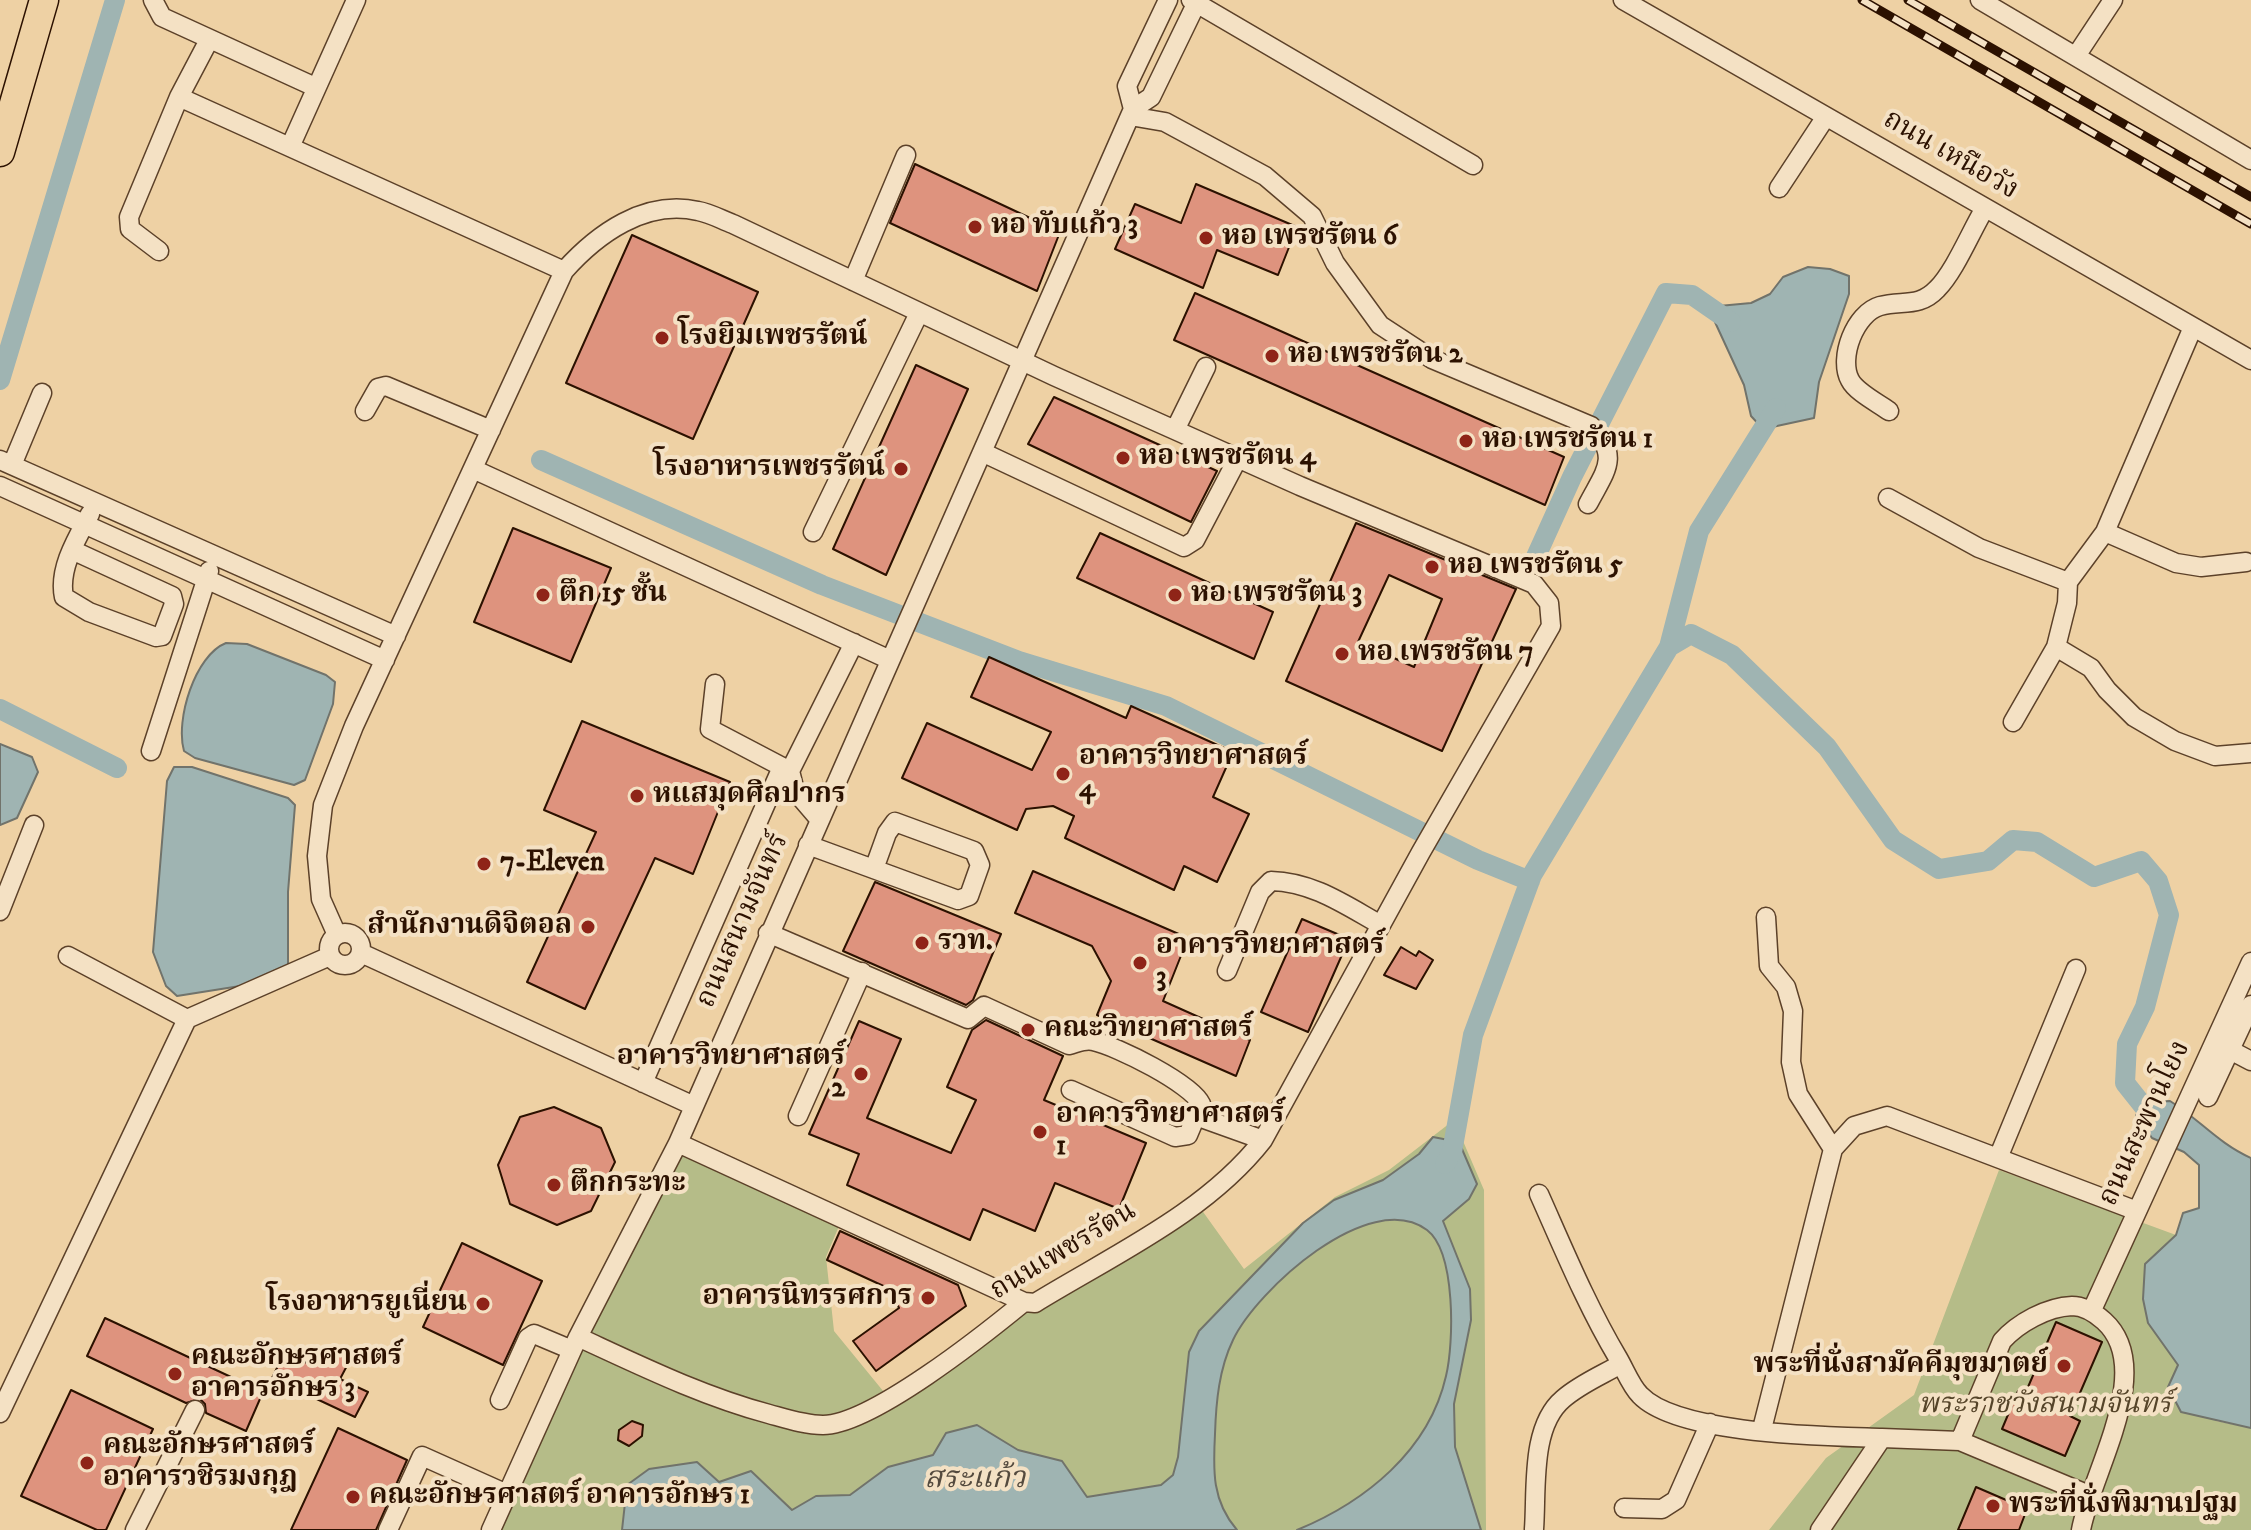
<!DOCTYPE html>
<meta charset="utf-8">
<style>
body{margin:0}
canvas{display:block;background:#eed1a4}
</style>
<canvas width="2251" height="1530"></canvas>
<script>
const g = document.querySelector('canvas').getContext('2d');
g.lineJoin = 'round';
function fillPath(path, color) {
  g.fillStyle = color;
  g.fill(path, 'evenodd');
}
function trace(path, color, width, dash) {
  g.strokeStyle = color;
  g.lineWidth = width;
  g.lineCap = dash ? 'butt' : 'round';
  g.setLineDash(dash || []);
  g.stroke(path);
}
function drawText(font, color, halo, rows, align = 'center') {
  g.font = font + ' "IM FELL DW Pica","Noto Serif Thai",serif';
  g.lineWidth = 8;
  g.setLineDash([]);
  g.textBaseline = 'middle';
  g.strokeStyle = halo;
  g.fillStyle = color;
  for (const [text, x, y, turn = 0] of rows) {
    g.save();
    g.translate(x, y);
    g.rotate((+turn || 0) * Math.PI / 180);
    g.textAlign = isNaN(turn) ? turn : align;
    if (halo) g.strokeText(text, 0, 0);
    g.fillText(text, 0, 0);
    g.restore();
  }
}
const green = new Path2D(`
 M1454 1120 1484 1190 1486 1530H491L578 1337 683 1153 842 1219 826 1257 834 1331 888 1397 1020 1310 1201 1209 1244 1269 1335 1197 1389 1170Z
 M1999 1170 2176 1235 2145 1264 2148 1323 2166 1344 2216 1421 2251 1428V1530H1769L1826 1458 1914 1395Z`);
const water = new Path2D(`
 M1808 267 1830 269 1849 276V294L1819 382 1814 418 1763 429 1751 416 1744 385 1708 307 1751 303 1770 294 1783 277Z
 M226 643 247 644 326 675 335 682 333 704 305 780 294 785 195 758 184 751C175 720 195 655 226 643Z
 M0 744 32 757 38 772 17 818 0 825Z
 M174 767H192L288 798 295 805 288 892V973L278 980 177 996 166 986 153 952 167 781Z
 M2170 1101C2199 1119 2219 1144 2251 1158V1428L2181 1412 2168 1387 2178 1365 2148 1323 2143 1299 2145 1264 2176 1235 2183 1213 2199 1208V1165L2184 1152 2152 1138 2136 1115 2146 1102Z
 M1433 1137 1459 1142 1477 1184 1469 1199 1443 1221 1470 1289 1471 1320 1454 1404 1455 1447 1481 1530H1297C1365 1502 1429 1451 1446 1376 1454 1343 1456 1252 1427 1230 1369 1187 1256 1291 1233 1340 1219 1369 1216 1402 1215 1434 1213 1471 1212 1501 1237 1530H622L627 1485 649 1469 697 1462 719 1482 751 1471 792 1510 816 1496 850 1495 888 1467 933 1455 946 1433 977 1425 1018 1450 1062 1461 1087 1497 1161 1485 1173 1475 1178 1457 1189 1352 1199 1331 1303 1223 1334 1200 1383 1180 1419 1154Z`);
const canal = new Path2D(`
 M0 380 115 0
 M541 460 822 585 1019 661 1166 706 1478 860 1530 881
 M1529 572 1572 477 1666 293 1692 295 1731 322
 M1669 647 1699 531 1776 408
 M0 709 117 768
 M1445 1164 1452 1152 1473 1035 1532 875 1669 647 1691 634 1732 655 1827 747 1893 840 1939 869 1988 861 2013 840 2037 842 2094 877 2141 861 2158 881 2169 915 2145 1007 2127 1044 2125 1083 2152 1117 2161 1122`);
const building = new Path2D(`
 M915 164 1060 232 1037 291 890 223Z
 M1196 184 1297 227 1278 275 1217 250 1203 288 1115 249 1135 204 1181 223Z
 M632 235 758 292 693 439 566 383Z
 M1195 293 1564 457 1545 505 1174 340Z
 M916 365 968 389 886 575 833 549Z
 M1054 397 1217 471 1191 522 1028 444Z
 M1356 523 1516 589 1442 751 1286 681ZM1389 575 1442 599 1414 667 1358 642Z
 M513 528 611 568 571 662 474 622Z
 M1100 533 1273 612 1254 659 1077 578Z
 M989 657 1126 718 1131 706 1233 752 1213 797 1249 814 1217 882 1184 866 1174 890 1065 838 1074 816 1053 806 1026 809 1017 830 902 778 927 723 1032 770 1051 732 971 697Z
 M582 721 730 782 693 874 655 858 585 1009 527 982 596 832 544 810Z
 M1033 871 1188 938 1163 1001 1250 1040 1236 1076 1097 1015 1111 981 1092 946 1015 913Z
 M875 882 1001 934 973 1000 966 1005 843 951Z
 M1302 919 1349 939 1308 1032 1261 1012Z
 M1401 947 1416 956 1419 951 1433 960 1416 989 1384 975Z
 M986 1020 1063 1056 1044 1100 1146 1143 1119 1209 1055 1183 1035 1231 983 1209 970 1240 847 1185 859 1154 809 1134 859 1021 901 1039 867 1118 951 1153 976 1100 947 1087 972 1030Z
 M554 1107 601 1128 615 1162 591 1211 557 1225 510 1204 498 1165 520 1117Z
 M840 1231 958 1285 966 1306 876 1371 853 1341 899 1308 890 1289 827 1260Z
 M462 1243 542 1281 503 1365 423 1327Z
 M105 1318 263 1392 246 1431 206 1413 205 1404 200 1399 186 1403 87 1356Z
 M2056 1322 2102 1342 2070 1416 2080 1421 2065 1456 2002 1429 2018 1391 2025 1394Z
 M322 1347 350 1360 340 1379 368 1392 355 1417 272 1378 285 1352 313 1366Z
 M71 1390 153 1429 106 1530H97L21 1496Z
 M632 1421 643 1425 642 1436 629 1446 618 1440 619 1430Z
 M338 1428 407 1460 376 1530H291Z
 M1976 1487 2027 1509 2019 1530H1958Z`);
const minor = new Path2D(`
 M153 0 162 17 315 87
 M1168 0 1127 86 1133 109 1151 97 1198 0
 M1191 0 1473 165
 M1623 0 2251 360
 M1980 0 2251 160
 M2076 56 2113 0
 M179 97 564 271
 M1130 116 1165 122 1265 176 1312 216 1335 263 1380 325 1432 359 1591 426C1621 457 1605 471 1588 504
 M290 147 356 0
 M1779 188 1825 118
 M159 251 130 229 129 217 179 97 209 40
 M853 281 906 155
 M365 411 378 388 386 386 491 430
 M1889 411C1878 403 1856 392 1850 380 1838 358 1855 313 1880 306 1902 300 1919 308 1937 289 1955 271 1971 231 1985 208
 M1175 430 1206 367
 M984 453 1184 547 1195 540 1238 458
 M0 460 396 636
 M12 465 42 393
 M473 469 888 659
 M0 486 385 660
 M1888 498 1979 548 2068 582
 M813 532 919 313
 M2105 532 2176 563 2201 567 2246 562
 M72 550 172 596 174 604 162 636 156 637 89 612 64 597C58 569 77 538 90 514
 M2056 647 2091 668 2107 690 2134 717 2175 741 2215 756 2251 753
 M715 684 710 729 790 771 854 643
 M2013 722 2056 647 2067 603 2068 582 2105 532 2193 327
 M151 751 209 571
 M790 771 795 791 819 819
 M808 845 958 900 969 896 980 865 974 851 895 822 887 833 874 869
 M0 911 34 825
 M1766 917 1769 966 1786 987 1793 1011 1791 1062 1798 1094 1833 1149
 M329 949a16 16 0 1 1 32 0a16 16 0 1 1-32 0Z
 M768 933 968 1019 984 1006 1069 1045C1077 1043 1085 1039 1093 1041 1117 1046 1192 1084 1201 1104L1196 1116 1263 1140
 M337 935 321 899 317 856 323 805 354 726 564 271C597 234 645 199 698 211 710 213 722 220 733 224L1054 376 1300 486 1534 584 1549 603 1551 626 1421 852 1263 1140C1206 1213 1113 1255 1035 1303L1024 1302C985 1334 871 1425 823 1425 805 1425 787 1419 769 1414 702 1396 641 1366 578 1337
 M361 953 694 1106
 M1227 971 1260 892 1271 881C1313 882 1345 905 1381 925
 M187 1019 330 956
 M2230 1050 2251 1061
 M643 1083 782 767
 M1071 1090 1175 1137 1188 1135 1196 1116
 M2208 1097 2251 1005
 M798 1116 862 972
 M678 1143 1024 1302
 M1998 1158 2076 969
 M1539 1194C1564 1250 1587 1306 1618 1358 1625 1370 1631 1386 1640 1395 1678 1435 1826 1436 1882 1438
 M2092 1310 2251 962
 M500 1400 528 1338 534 1334 572 1350
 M0 1413 187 1019 68 956
 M1762 1429 1833 1149 1854 1126 1887 1116 2137 1211
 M1960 1441 2089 1495
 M1624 1508 1662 1509 1676 1500 1710 1423
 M1534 1529C1537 1490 1530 1427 1563 1399 1580 1384 1602 1375 1621 1364
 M135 1530 195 1410
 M388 1530 422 1456 507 1494
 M491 1530 578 1337 678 1143 1133 109
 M1820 1530 1882 1438 1960 1441 2002 1341C2018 1323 2047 1307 2072 1306 2085 1306 2095 1313 2104 1321 2157 1369 2091 1473 2081 1530`);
const highway = new Path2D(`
 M0 152 44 0`);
const rail = new Path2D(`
 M1862 0 2251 224
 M1908 0 2251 197`);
const markers = [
 [975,227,8,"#8f2418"],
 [1206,238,8,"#8f2418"],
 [662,338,8,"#8f2418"],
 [1272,356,8,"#8f2418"],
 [1466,441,8,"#8f2418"],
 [1123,458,8,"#8f2418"],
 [901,469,8,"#8f2418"],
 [1432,567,8,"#8f2418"],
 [543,595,8,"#8f2418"],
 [1175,595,8,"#8f2418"],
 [1342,654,8,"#8f2418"],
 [1063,774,8,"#8f2418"],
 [637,796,8,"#8f2418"],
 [484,864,8,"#8f2418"],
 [588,927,8,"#8f2418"],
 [922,943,8,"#8f2418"],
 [1140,963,8,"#8f2418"],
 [1028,1030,8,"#8f2418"],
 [861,1074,8,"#8f2418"],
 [1040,1132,8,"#8f2418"],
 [554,1185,8,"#8f2418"],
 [928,1298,8,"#8f2418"],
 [483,1304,8,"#8f2418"],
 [2064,1366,8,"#8f2418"],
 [175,1374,8,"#8f2418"],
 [87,1463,8,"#8f2418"],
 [353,1497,8,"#8f2418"],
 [1993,1506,8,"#8f2418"]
];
const streetNames = [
 ["ถนน เหนือวัง",1950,156,30],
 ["ถนนสนามจันทร์",744,921,-66],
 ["ถนนสะพานโยง",2146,1124,-65],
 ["ถนนเพชรรัตน",1064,1252,-31]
];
const poiNames = [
 ["หอ ทับแก้ว 3",991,227],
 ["หอ เพรชรัตน 6",1222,238],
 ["โรงยิมเพชรรัตน์",678,338],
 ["หอ เพรชรัตน 2",1288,356],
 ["หอ เพรชรัตน 1",1482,441],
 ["หอ เพรชรัตน 4",1139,458],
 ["โรงอาหารเพชรรัตน์",885,469,"right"],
 ["หอ เพรชรัตน 5",1448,567],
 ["ตึก 15 ชั้น",559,595],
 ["หอ เพรชรัตน 3",1191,595],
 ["หอ เพรชรัตน 7",1358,654],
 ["อาคารวิทยาศาสตร์",1079,758],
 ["4",1079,790],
 ["หแสมุดศิลปากร",653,796],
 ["7-Eleven",500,864],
 ["สำนักงานดิจิตอล",572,927,"right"],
 ["รวท.",938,943],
 ["อาคารวิทยาศาสตร์",1156,947],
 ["3",1156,979],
 ["คณะวิทยาศาสตร์",1044,1030],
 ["อาคารวิทยาศาสตร์",845,1058,"right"],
 ["2",845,1090,"right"],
 ["อาคารวิทยาศาสตร์",1056,1116],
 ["1",1056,1148],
 ["ตึกกระทะ",570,1185],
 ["อาคารนิทรรศการ",912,1298,"right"],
 ["โรงอาหารยูเนี่ยน",467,1304,"right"],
 ["คณะอักษรศาสตร์",191,1358],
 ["อาคารอักษร 3",191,1390],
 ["พระที่นั่งสามัคคีมุขมาตย์",2048,1366,"right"],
 ["คณะอักษรศาสตร์",103,1447],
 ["อาคารวชิรมงกุฎ",103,1479],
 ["คณะอักษรศาสตร์ อาคารอักษร 1",369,1497],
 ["พระที่นั่งพิมานปฐม",2009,1506]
];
const parkNames = [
 ["พระราชวังสนามจันทร์",2045,1406]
];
const waterNames = [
 ["สระแก้ว",975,1481]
];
fillPath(green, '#b5bc88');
fillPath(water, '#9fb4b2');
trace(water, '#71736b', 2);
trace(canal, '#9fb4b2', 20);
fillPath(building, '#de937e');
trace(building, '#2c1100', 2);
trace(minor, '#5c4129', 21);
trace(highway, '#2c1100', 31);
trace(minor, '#f4e1c4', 18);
trace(highway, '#eed1a4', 28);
trace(rail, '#2c1100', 9);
trace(rail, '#f4e1c4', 6, [18]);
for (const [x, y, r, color] of markers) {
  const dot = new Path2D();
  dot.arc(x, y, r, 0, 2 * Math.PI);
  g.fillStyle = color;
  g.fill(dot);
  trace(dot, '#f4e1c4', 3);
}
drawText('28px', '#2c1100', '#f4e1c4', streetNames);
drawText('bold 28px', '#2c1100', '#f4e1c4', poiNames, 'left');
drawText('italic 28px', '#554429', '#f4e1c4', parkNames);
drawText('italic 30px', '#544a3e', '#f4e1c4', waterNames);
</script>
